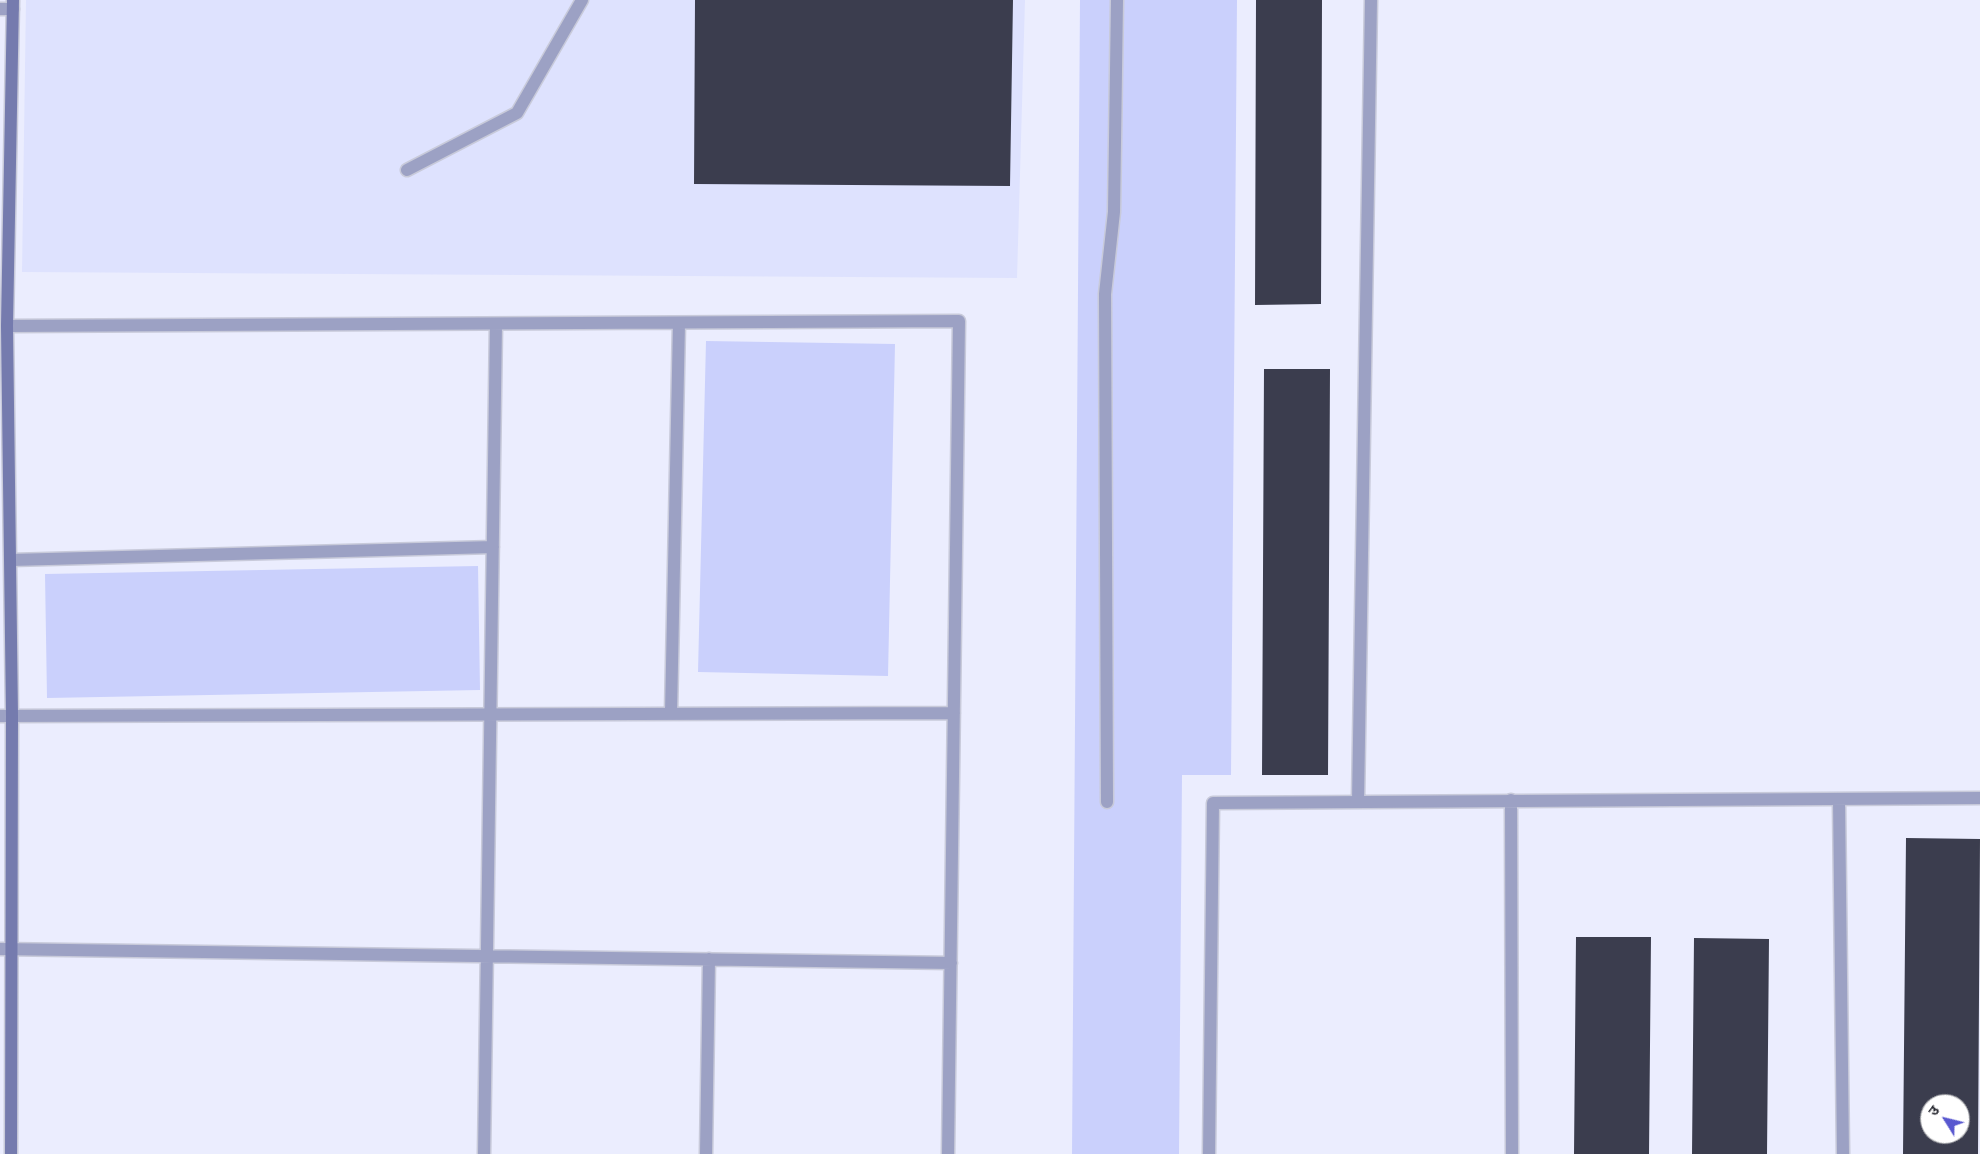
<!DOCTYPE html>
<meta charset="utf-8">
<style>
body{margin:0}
#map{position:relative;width:1980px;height:1154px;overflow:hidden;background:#ebedfe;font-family:Arial,"Noto Sans Devanagari",sans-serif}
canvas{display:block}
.north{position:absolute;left:1920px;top:1094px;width:50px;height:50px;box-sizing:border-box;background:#fff;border:1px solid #aaabae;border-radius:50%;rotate:306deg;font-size:14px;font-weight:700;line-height:20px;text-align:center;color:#2b2c34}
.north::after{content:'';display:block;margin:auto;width:18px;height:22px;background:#5857cf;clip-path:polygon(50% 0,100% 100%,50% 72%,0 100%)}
</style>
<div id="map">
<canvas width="1980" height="1154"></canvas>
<div class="north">उ</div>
</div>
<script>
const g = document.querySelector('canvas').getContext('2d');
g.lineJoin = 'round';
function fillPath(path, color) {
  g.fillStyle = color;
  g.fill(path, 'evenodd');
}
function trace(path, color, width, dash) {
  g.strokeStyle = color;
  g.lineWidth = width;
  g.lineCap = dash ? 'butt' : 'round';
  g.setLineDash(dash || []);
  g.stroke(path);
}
const built = new Path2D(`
 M26 0H1025L1017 278 22 272Z`);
const green = new Path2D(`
 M1080 0H1237L1231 775H1182L1179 1154H1072Z
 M706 341 895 344 888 676 698 672Z
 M478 566 480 690 47 698 45 574Z`);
const building = new Path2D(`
 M695 0H1013L1010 186 694 184Z
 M1256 0H1322L1321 304 1255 305Z
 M1264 369H1330L1328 775H1262Z
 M1906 838 1980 839 1978 1154H1903ZM1930 1104H1960V1134H1930Z
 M1576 937H1651L1649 1154H1574Z
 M1694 938 1769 939 1767 1154H1692Z`);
const lane = new Path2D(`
 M407 170 517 113 582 0`);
const street = new Path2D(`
 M0 9H13
 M7 326 959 321 948 1154
 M11 560 493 547
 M671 713 679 323
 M0 716 954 713
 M1511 800 1512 1154
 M1839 800 1843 1154
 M1358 801 1371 0
 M1107 802 1105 294 1114 212 1117 0
 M0 949 951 963
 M484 1154 496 324
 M706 1154 709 959
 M1209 1154 1213 803 1980 798`);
const secondary = new Path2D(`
 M11 1154 12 716 7 326 13 0`);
fillPath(built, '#dee2fe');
fillPath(green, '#cad0fc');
fillPath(building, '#3b3d4e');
trace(lane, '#c8cada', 15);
trace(street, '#c8cada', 15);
trace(secondary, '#c8cada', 15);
trace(lane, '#9ca1c4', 12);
trace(street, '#9ca1c4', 12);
trace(secondary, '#757bae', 12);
</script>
